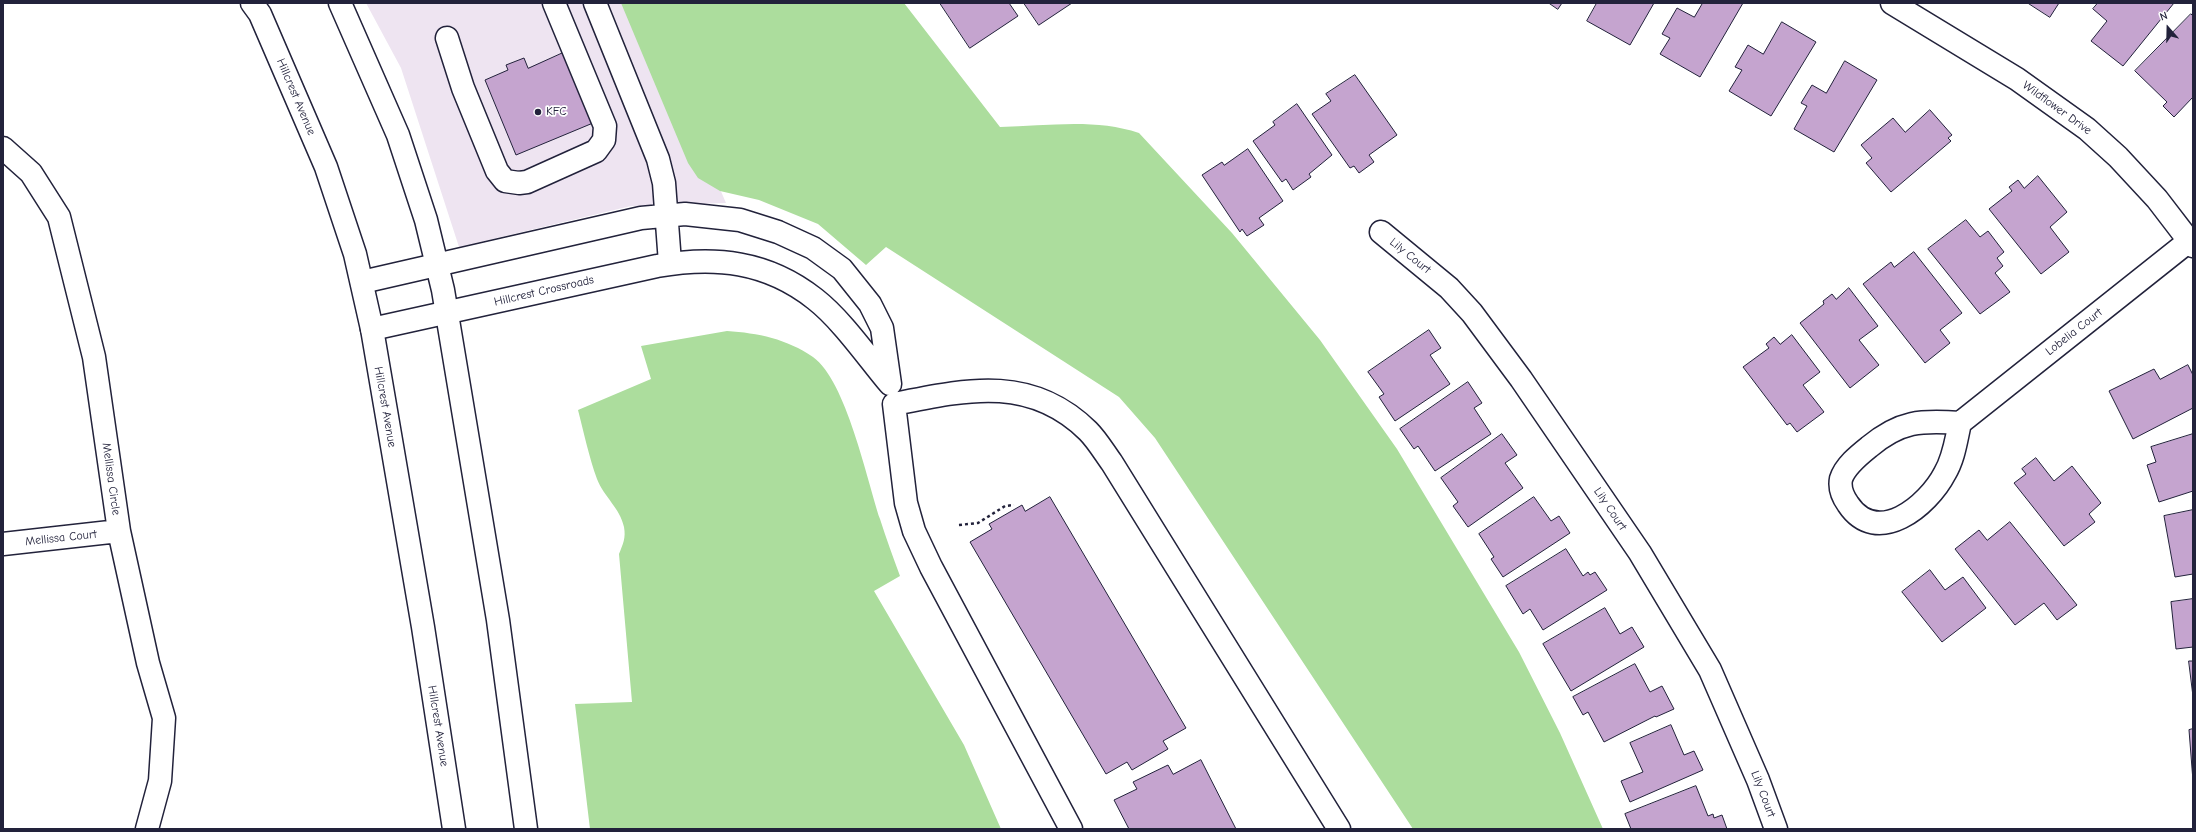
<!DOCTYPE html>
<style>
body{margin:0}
#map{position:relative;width:2196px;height:832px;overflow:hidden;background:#fff;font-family:"Comic Neue",sans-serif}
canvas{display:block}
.frame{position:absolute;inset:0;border:4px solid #22223b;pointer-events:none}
.north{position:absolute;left:2148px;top:8px;width:40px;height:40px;-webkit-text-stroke:3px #fff;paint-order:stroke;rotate:340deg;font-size:11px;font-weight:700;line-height:16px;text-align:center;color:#22223b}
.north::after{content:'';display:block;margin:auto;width:14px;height:18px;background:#22223b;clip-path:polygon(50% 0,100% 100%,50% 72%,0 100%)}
</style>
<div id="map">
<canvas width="2196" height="832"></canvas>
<div class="frame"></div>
<div class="north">N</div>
</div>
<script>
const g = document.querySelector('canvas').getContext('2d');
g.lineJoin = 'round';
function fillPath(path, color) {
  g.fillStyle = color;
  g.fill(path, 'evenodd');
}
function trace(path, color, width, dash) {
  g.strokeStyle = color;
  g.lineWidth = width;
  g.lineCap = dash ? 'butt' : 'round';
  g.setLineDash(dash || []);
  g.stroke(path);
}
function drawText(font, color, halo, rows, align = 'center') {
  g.font = font + ' "Comic Neue",sans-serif';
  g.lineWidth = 3.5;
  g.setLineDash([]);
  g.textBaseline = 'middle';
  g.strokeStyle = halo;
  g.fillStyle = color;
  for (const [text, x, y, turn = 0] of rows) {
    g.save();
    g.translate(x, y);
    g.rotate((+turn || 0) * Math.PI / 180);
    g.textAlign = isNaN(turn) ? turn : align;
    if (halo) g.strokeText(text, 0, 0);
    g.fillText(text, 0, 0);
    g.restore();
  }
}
const built = new Path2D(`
 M366 3H640L726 203 631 206 459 247 401 68Z`);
const green = new Path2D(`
 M621 3H904L1000 127C1046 126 1095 118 1139 133L1232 233 1320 340 1397 449 1519 652 1560 733 1603 829H1413L1155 438 1119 397 886 247 866 265 818 224 759 200 720 191 698 178 688 163Z
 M727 331C758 333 787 339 813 357 846 380 867 480 880 519 886 538 893 557 900 576L874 591 964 745 1001 829H590L575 704 632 702 619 554C623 544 626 538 624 527 620 508 604 497 597 479 589 457 584 433 578 410L651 379 641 346Z`);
const building = new Path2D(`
 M940 3H1009L1018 16 970 48Z
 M1024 3H1072L1039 25Z
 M1549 3H1562L1558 9Z
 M1597 3H1654L1630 45 1587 21Z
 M1703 3H1743L1700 77 1660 54 1670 38 1662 34 1677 8 1694 17Z
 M2028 3H2059L2050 17Z
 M2098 3H2174L2123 66 2091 41 2107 21 2093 9Z
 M2191 14 2193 16V97L2174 117 2163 106 2167 102 2135 71Z
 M1782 22 1816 42 1771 116 1729 91 1742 70 1735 67 1748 45 1763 54Z
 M563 53 593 123 516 155 485 80 508 70 506 65 524 58 528 68Z
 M1845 61 1877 80 1834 152 1794 129 1807 106 1801 103 1812 85 1826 93Z
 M1355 75 1397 135 1369 155 1374 162 1359 173 1354 166 1350 168 1312 114 1331 101 1326 94Z
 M1297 104 1332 155 1309 174 1311 177 1293 190 1286 179 1282 182 1253 141 1275 125 1273 122Z
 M1930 110 1952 135 1948 138 1951 141 1891 192 1866 163 1872 158 1861 145 1893 118 1905 132Z
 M1248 149 1283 201 1259 218 1264 225 1247 236 1242 229 1240 232 1202 175 1222 162 1224 165Z
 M2038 176 2067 212 2050 227 2069 252 2041 274 1989 209 2012 191 2009 187 2018 180 2024 188Z
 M1966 220 1980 237 1988 231 2004 252 1997 258 2003 266 1995 273 2010 292 1980 314 1928 249Z
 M1914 252 1962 313 1940 330 1950 343 1925 363 1863 284 1891 262 1894 267Z
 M1849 288 1878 326 1859 340 1879 365 1850 388 1800 323 1824 304 1823 301 1832 294 1836 299Z
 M1429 330 1441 348 1430 355 1450 384 1395 421 1379 397 1384 394 1368 372Z
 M1792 335 1820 372 1803 385 1824 412 1797 432 1790 423 1787 425 1743 367 1769 348 1766 344 1774 337 1780 344Z
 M2188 365 2193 375V408L2133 439 2109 391 2154 369 2160 379Z
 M1468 382 1482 403 1474 408 1491 434 1435 471 1418 446 1414 449 1400 429Z
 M1502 434 1517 455 1505 463 1523 488 1468 527 1453 506 1458 502 1441 478Z
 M2193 434V491L2159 502 2147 465 2156 462 2151 447Z
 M2036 458 2054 481 2072 466 2101 503 2089 514 2095 522 2064 546 2014 483 2026 474 2022 469Z
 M1050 497 1186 728 1163 741 1168 749 1132 770 1127 762 1106 774 970 542 992 529 989 524 1022 505 1025 511Z
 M1534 497 1551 521 1559 516 1570 533 1503 577 1491 559 1494 557 1479 534Z
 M2193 510V574L2175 577 2164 516Z
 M2010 522 2077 605 2057 620 2044 603 2015 625 1955 549 1979 530 1987 540Z
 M1566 549 1583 576 1588 572 1590 575 1595 572 1607 590 1543 630 1530 609 1523 614 1506 586Z
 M1930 570 1945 590 1963 577 1986 608 1942 642 1902 592Z
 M2193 599V647L2176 649 2171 602Z
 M1605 608 1620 634 1632 627 1644 647 1571 691 1543 644Z
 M2189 661H2193V696Z
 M1635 664 1650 692 1662 686 1674 709 1656 717 1655 716 1604 742 1588 712 1583 715 1573 697Z
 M1671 725 1684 755 1694 751 1703 770 1630 802 1621 781 1643 772 1630 743Z
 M2193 729V781L2189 730Z
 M1201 760 1236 829H1129L1114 800 1137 789 1133 782 1168 765 1173 774Z
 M1696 786 1708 816 1713 814 1714 818 1722 815 1727 829H1631L1625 814Z`);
const path = new Path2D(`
 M959 525 978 523 1005 506 1014 505`);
const minor = new Path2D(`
 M595 3 658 159 664 183 670 263
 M1892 3 2017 79 2087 129 2118 157 2157 199 2193 246
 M447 38 463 88 497 171 505 181 519 183 527 182 596 151 604 140 605 126 554 3
 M3 148 31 173 59 217 94 357 119 531 148 663 164 718 160 781 147 829
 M1381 232 1449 288 1472 313 1521 379 1640 553 1710 670 1758 780 1776 829
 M362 282 641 218 685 214 740 220 778 232 813 248 842 269 870 304 882 328 890 384C868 358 842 320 815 299 767 261 715 256 657 266L372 329
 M1960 423C1921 420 1900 421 1869 447 1859 455 1845 466 1841 479 1839 489 1843 497 1848 504 1877 548 1928 506 1945 473 1954 458 1956 440 1960 423L2189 241
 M3 544 119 531
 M1071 829 931 567 914 531 906 503 894 404C965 390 1030 374 1088 431 1097 440 1104 452 1112 463L1339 829`);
const major = new Path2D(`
 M252 3 260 14 326 167 355 254 372 329 423 627 454 829
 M340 3 398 135 426 220 443 290 498 620 526 829`);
const markers = [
 [538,112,4,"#22223b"]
];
const streetNames = [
 ["Hillcrest Avenue",296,97,67],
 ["Wildflower Drive",2057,108,36],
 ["Lily Court",1410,256,39],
 ["Hillcrest Crossroads",544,291,-13],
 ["Lobelia Court",2074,332,-38],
 ["Hillcrest Avenue",385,407,80],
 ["Mellissa Circle",111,479,82],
 ["Lily Court",1610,509,56],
 ["Mellissa Court",61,538,-6],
 ["Hillcrest Avenue",438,726,81],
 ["Lily Court",1763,794,69]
];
const poiNames = [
 ["KFC",546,112]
];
fillPath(built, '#eee4f1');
fillPath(green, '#acdd9d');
fillPath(building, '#c5a4cf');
trace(building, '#22223b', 1);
trace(minor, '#22223b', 25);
trace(major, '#22223b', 25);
trace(path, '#22223b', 2.5, [3, 3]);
trace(minor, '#fff', 22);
trace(major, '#fff', 22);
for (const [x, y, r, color] of markers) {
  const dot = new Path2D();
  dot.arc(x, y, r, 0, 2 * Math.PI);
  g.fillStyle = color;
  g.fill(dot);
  trace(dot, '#fff', 1.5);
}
drawText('12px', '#22223b', '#fff', streetNames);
drawText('12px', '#22223b', '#fff', poiNames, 'left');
</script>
